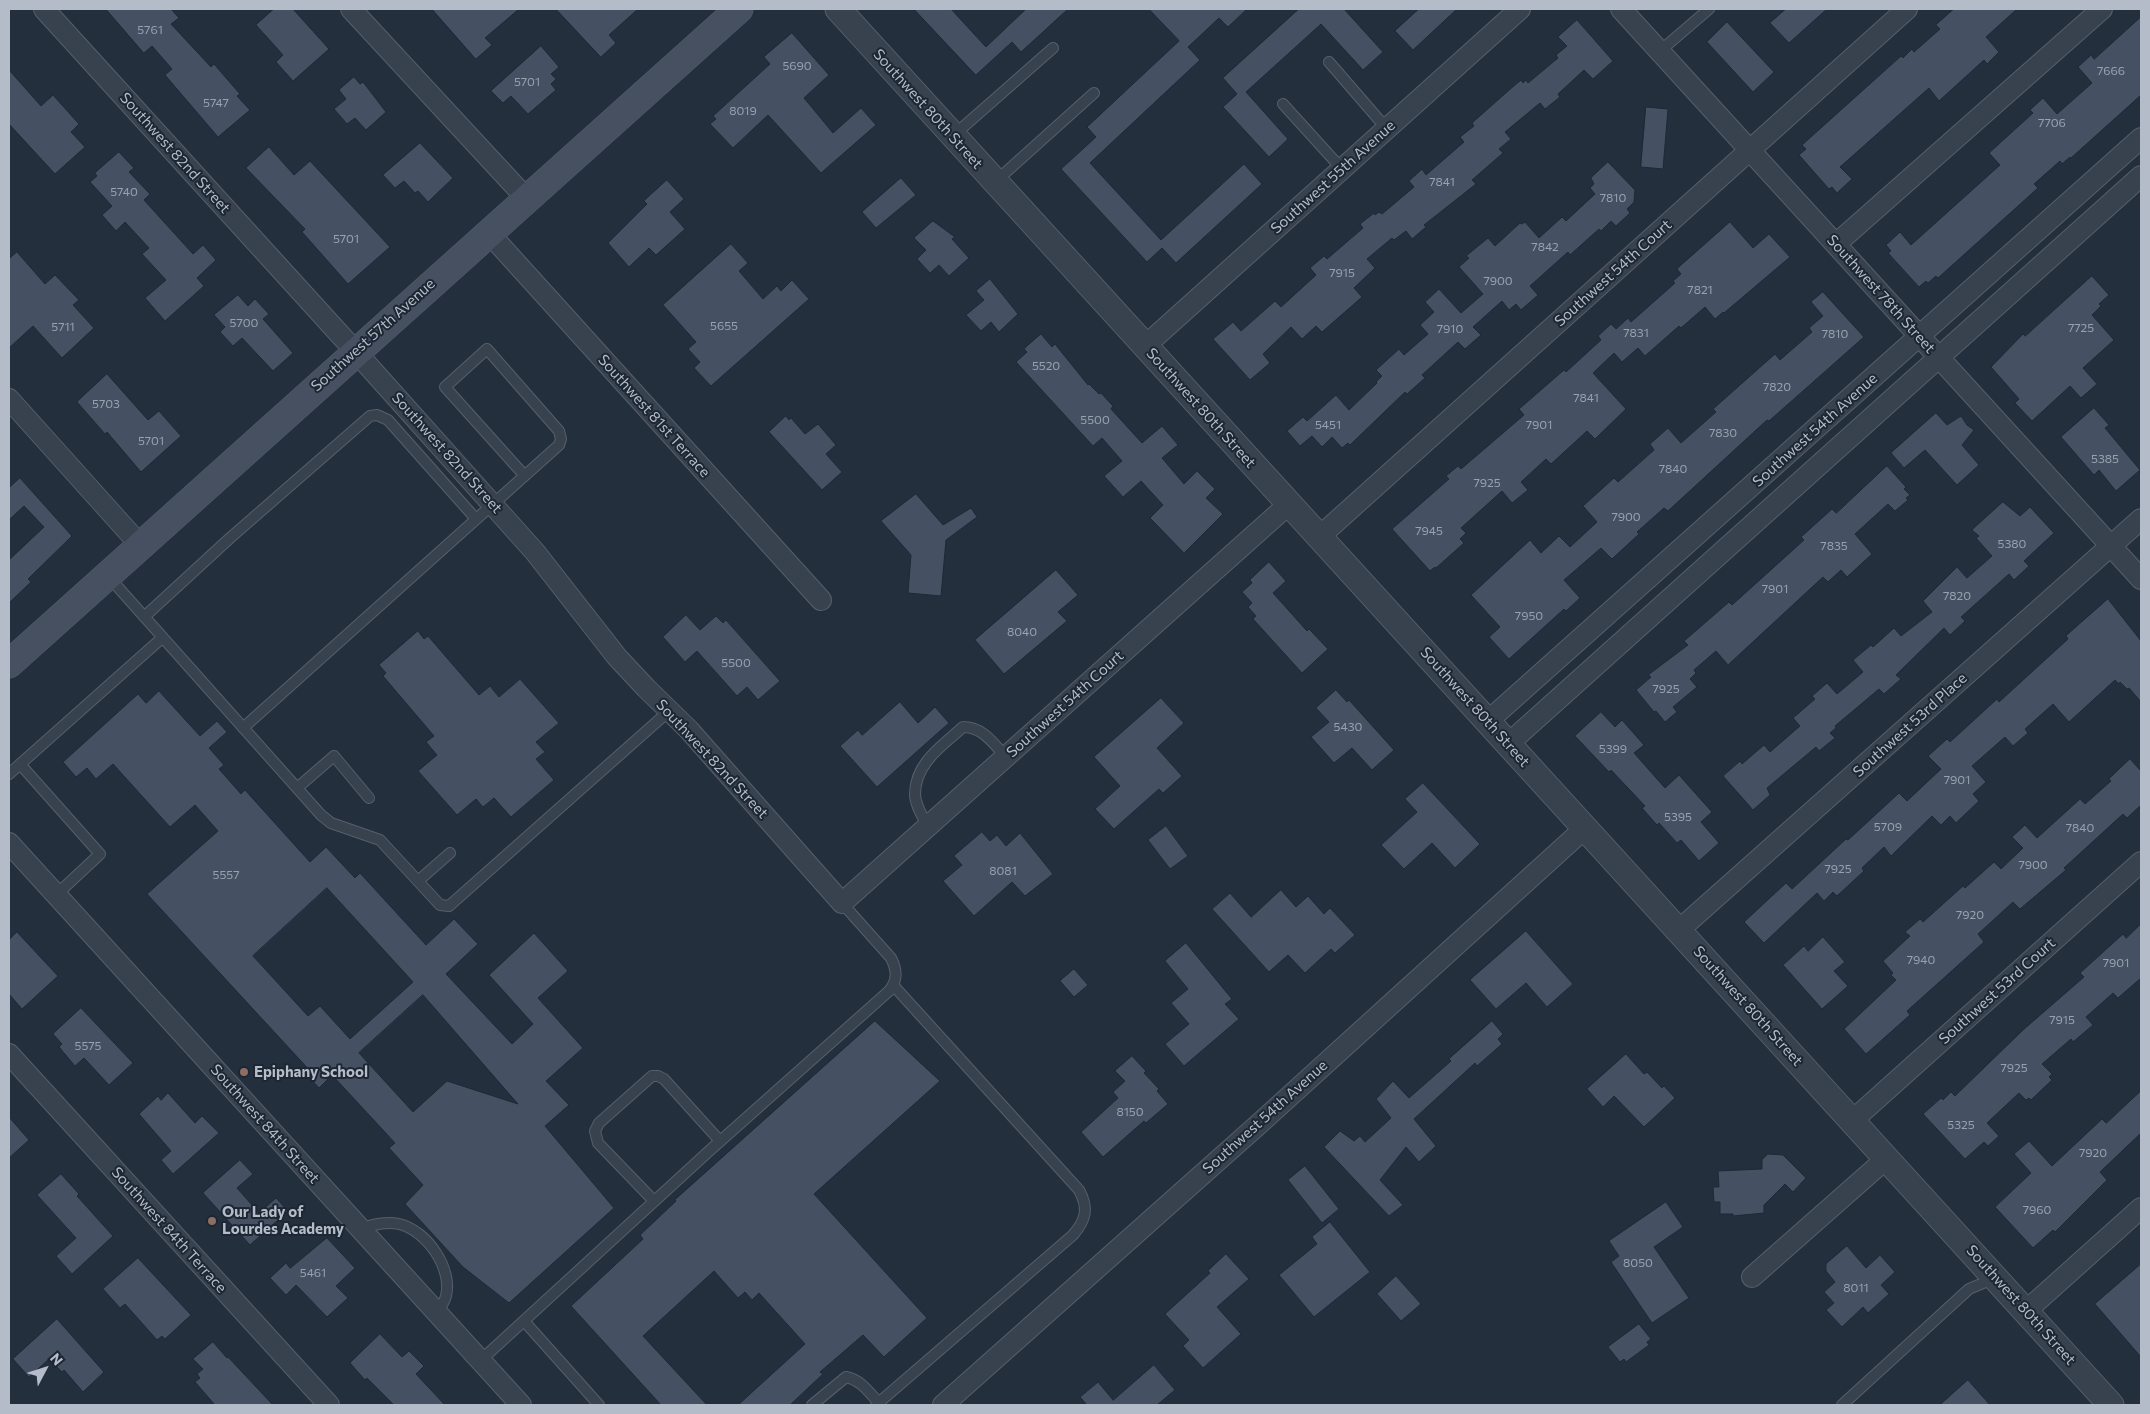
<!DOCTYPE html>
<style>
body{margin:0}
#map{position:relative;width:2150px;height:1414px;overflow:hidden;background:#242f3e;font-family:Commissioner,sans-serif}
canvas{display:block}
.frame{position:absolute;inset:0;border:10px solid #b4bcc9;pointer-events:none}
.north{position:absolute;left:20px;top:1344px;width:50px;height:50px;-webkit-text-stroke:4px #1d2633;paint-order:stroke;rotate:50deg;font-size:14px;font-weight:700;line-height:20px;text-align:center;color:#b4bcc9}
.north::after{content:'';display:block;margin:auto;width:18px;height:22px;background:#b4bcc9;clip-path:polygon(50% 0,100% 100%,50% 72%,0 100%)}
</style>
<div id="map">
<canvas width="2150" height="1414"></canvas>
<div class="frame"></div>
<div class="north">N</div>
</div>
<script>
const g = document.querySelector('canvas').getContext('2d');
g.lineJoin = 'round';
function fillPath(path, color) {
  g.fillStyle = color;
  g.fill(path, 'evenodd');
}
function trace(path, color, width, dash) {
  g.strokeStyle = color;
  g.lineWidth = width;
  g.lineCap = dash ? 'butt' : 'round';
  g.setLineDash(dash || []);
  g.stroke(path);
}
function drawText(font, color, halo, rows, align = 'center') {
  g.font = font + ' Commissioner,sans-serif';
  g.lineWidth = 4;
  g.setLineDash([]);
  g.textBaseline = 'middle';
  g.strokeStyle = halo;
  g.fillStyle = color;
  for (const [text, x, y, turn = 0] of rows) {
    g.save();
    g.translate(x, y);
    g.rotate((+turn || 0) * Math.PI / 180);
    g.textAlign = isNaN(turn) ? turn : align;
    if (halo) g.strokeText(text, 0, 0);
    g.fillText(text, 0, 0);
    g.restore();
  }
}
const building = new Path2D(`
 M106 9H171L179 18 171 24 211 67 214 64 240 94 237 96 250 110 218 137 165 75 172 69 152 46 144 53Z
 M274 9H293L329 49 293 81 276 62 283 55 256 25Z
 M432 9H519L485 38 492 45 476 59Z
 M556 9H638L609 35 616 43 601 57Z
 M914 9H951L986 47 1026 9H1068L1021 52 1012 42 976 75Z
 M1149 9H1247L1228 27 1219 18 1188 47 1200 60 1090 163 1161 240 1244 164 1262 184 1176 263 1162 248 1147 262 1061 169 1096 137 1087 127 1179 41Z
 M1299 9H1344L1383 52 1363 70 1321 24 1246 92 1288 139 1269 157 1223 107 1237 94 1223 78Z
 M1419 9H1457L1413 50 1395 31Z
 M1786 9H1827L1789 43 1770 23Z
 M1954 9H2017L1986 37 1999 52 1987 64 1984 60 1939 101 1929 88 1840 167 1852 179 1837 193 1832 187 1829 189 1799 155 1806 149 1802 145 1901 56 1903 58 1912 49 1914 52 1940 29 1936 25Z
 M2141 17V95L2071 158 2070 157 2062 164 2060 161 2034 184 2038 188 1938 278 1936 276 1928 283 1926 281 1919 287 1888 253 1891 251 1886 245 1900 232 1911 245 2000 165 1989 153 2033 113 2030 110 2043 98 2057 114 2092 83 2078 67 2091 55 2094 59Z
 M1577 20 1613 61 1593 79 1584 70 1558 94 1560 97 1545 109 1540 103 1505 132 1511 139 1499 149 1503 153 1472 180 1476 184 1424 225 1426 227 1412 239 1406 231 1394 240 1392 238 1367 259 1375 268 1354 288 1362 297 1322 332 1316 326 1302 339 1291 327 1263 354 1270 363 1250 380 1213 339 1233 322 1241 331 1275 301 1281 307 1316 275 1310 268 1324 256 1327 259 1363 228 1360 224 1374 213 1375 215 1379 212 1382 214 1414 187 1409 181 1422 169 1426 175 1464 142 1460 137 1474 126 1472 123 1508 91 1521 80 1523 83 1526 80 1528 83 1558 58 1556 55 1567 46 1558 37Z
 M1727 22 1774 72 1753 92 1707 42Z
 M792 33 829 75 804 98 833 133 861 108 876 125 821 173 768 115 733 148 710 124 716 119 713 116 770 64 764 57Z
 M541 46 559 67 551 74 556 79 551 84 556 90 528 114 511 96 503 103 491 91Z
 M9 70 41 106 53 95 79 124 71 132 85 147 55 174 9 124Z
 M354 77 360 84 363 82 386 112 366 130 355 118 347 124 334 109 346 99 339 90Z
 M1646 107 1668 109 1663 169 1641 167Z
 M420 143 453 178 428 202 418 191 415 193 404 181 395 188 383 175Z
 M269 147 294 175 310 161 390 247 348 284 302 232 305 229 246 168Z
 M119 152 134 168 129 172 150 194 144 200 193 254 203 245 216 260 197 278 204 286 165 321 145 298 166 280 142 254 149 248 125 222 116 231 102 215 112 206 90 182 97 176 95 173Z
 M1608 162 1635 190 1634 202 1627 209 1630 213 1616 226 1611 221 1601 231 1599 229 1570 255 1568 252 1530 286 1538 295 1521 310 1516 304 1509 310 1502 301 1473 327 1481 335 1465 349 1458 342 1422 375 1425 378 1407 394 1405 392 1350 445 1348 443 1342 448 1332 437 1322 447 1312 436 1300 446 1287 431 1303 417 1307 421 1336 395 1349 410 1377 383 1376 382 1382 376 1376 370 1399 349 1404 355 1428 334 1420 325 1434 312 1425 302 1439 289 1461 313 1483 294 1459 267 1469 258 1466 256 1488 238 1495 246 1520 223 1522 224 1525 222 1539 238 1562 217 1566 221 1595 194 1590 188 1594 184 1591 178Z
 M901 178 916 195 876 228 862 212Z
 M667 180 684 199 670 212 685 229 656 255 649 248 629 267 608 243 647 204 644 201Z
 M933 221 955 237 952 239 969 258 949 276 939 265 930 273 917 259 926 250 914 238Z
 M1730 222 1753 248 1769 234 1790 257 1724 313 1723 312 1715 319 1705 307 1681 328 1679 326 1645 356 1638 348 1622 362 1614 353 1593 373 1626 409 1595 439 1587 431 1551 464 1546 459 1521 482 1528 490 1512 503 1502 491 1461 528 1466 533 1460 539 1464 543 1436 568 1435 567 1430 571 1392 529 1449 479 1446 476 1458 466 1461 469 1524 415 1519 409 1564 370 1566 372 1601 340 1598 336 1611 324 1616 329 1628 318 1631 322 1675 283 1673 281 1681 274 1677 269Z
 M731 244 748 263 739 271 763 299 777 286 781 291 792 280 809 299 711 386 694 368 700 362 688 349 696 342 663 305Z
 M17 252 45 284 55 275 79 300 73 305 94 328 62 358 33 326 9 348V259Z
 M2092 276 2109 295 2099 304 2101 306 2092 315 2114 340 2083 368 2097 384 2081 398 2070 386 2032 421 2015 403 2019 399 1991 367 2023 334 2025 336Z
 M990 279 1018 314 999 332 991 322 981 331 966 315 984 300 976 291Z
 M1823 292 1864 337 1769 421 1767 420 1668 511 1664 508 1637 532 1639 534 1612 559 1601 548 1564 580 1580 598 1566 611 1564 609 1509 659 1489 637 1500 627 1471 595 1530 540 1541 553 1559 536 1570 547 1597 522 1583 506 1614 478 1618 482 1654 450 1650 444 1668 428 1681 443 1716 412 1713 409 1775 354 1780 360 1812 332 1809 328 1823 316 1811 302Z
 M238 295 248 306 255 299 269 314 263 319 293 353 273 371 242 338 233 346 220 332 225 327 214 315Z
 M1041 334 1052 347 1055 344 1088 385 1089 384 1099 394 1101 393 1113 406 1111 409 1142 443 1162 426 1178 445 1162 458 1184 484 1197 471 1215 489 1206 498 1223 514 1184 553 1150 518 1163 505 1141 481 1123 497 1104 476 1122 461 1102 438 1093 446 1016 362 1027 352 1024 349Z
 M107 374 148 420 159 411 181 436 141 472 107 432 105 434 77 402Z
 M2094 408 2109 425 2105 428 2140 470 2116 491 2099 470 2094 475 2061 437Z
 M1936 413 1947 425 1961 416 1967 425 1974 430 1962 445 1979 465 1957 485 1925 450 1904 468 1891 453Z
 M786 416 789 420 791 418 805 434 818 424 836 445 826 454 842 472 822 490 769 432Z
 M1887 466 1906 487 1904 489 1910 495 1906 498 1908 500 1895 511 1888 504 1855 534 1872 554 1847 577 1841 570 1828 582 1823 577 1728 665 1716 651 1694 670 1696 673 1690 679 1697 687 1673 707 1677 712 1665 722 1656 711 1654 712 1636 690 1651 677 1648 675 1688 645 1684 641 1729 602 1732 605 1804 540 1801 537 1832 509 1836 513Z
 M20 478 72 536 28 579 31 582 9 603V560L44 527 24 506 9 520V488Z
 M916 494 943 525 971 508 977 517 946 540 941 596 908 593 911 555 881 521Z
 M2003 502 2020 516 2030 507 2054 533 2024 561 2029 566 2014 580 2009 574 1961 617 1965 621 1950 635 1944 628 1896 675 1901 679 1884 694 1879 689 1835 726 1836 728 1830 733 1835 738 1819 751 1816 747 1767 788 1770 795 1753 810 1723 776 1740 761 1742 764 1764 745 1770 752 1800 726 1793 718 1815 699 1812 696 1827 683 1837 694 1863 672 1853 660 1871 645 1873 647 1894 628 1901 636 1932 612 1923 601 1957 567 1967 578 1992 556 1976 538 1979 536 1972 530Z
 M1269 562 1286 581 1273 593 1307 631 1309 629 1328 649 1302 673 1253 619 1256 616 1248 607 1252 603 1242 592 1252 583 1250 580Z
 M1056 570 1078 595 1058 612 1067 621 1004 674 975 640Z
 M2108 599 2141 641V702L2129 688 2127 689 2120 682 2119 684 2115 680 2069 722 2053 704 2025 729 2028 733 2013 746 2005 737 1972 766 1986 782 1973 794 1979 801 1956 823 1950 816 1941 825 1932 816 1891 856 1884 847 1862 868 1864 871 1837 896 1833 892 1824 901 1817 893 1764 943 1744 922 1786 883 1792 889 1846 839 1848 840 1899 793 1907 801 1941 769 1928 756 1947 739 1950 742 1997 699 1999 702 2068 639 2066 636Z
 M686 615 700 630 716 616 723 623 726 620 780 681 758 700 747 687 737 696 697 651 685 662 663 637Z
 M418 631 424 639 428 636 479 695 490 686 499 697 520 679 559 723 536 742 545 752 536 759 554 780 511 817 494 798 483 807 476 799 457 815 418 771 437 755 426 742 434 736 383 676 386 673 379 665Z
 M1336 690 1347 702 1349 700 1394 750 1372 770 1352 748 1334 763 1311 737 1329 722 1316 708Z
 M159 691 200 736 217 721 227 732 209 748 224 765 219 769 241 794 245 790 310 862 326 847 355 878 360 873 426 945 454 919 478 944 446 974 512 1044 533 1024 489 975 534 933 568 971 538 998 583 1048 546 1081 569 1105 545 1126 614 1208 509 1303 463 1267 405 1204 423 1185 389 1148 395 1143 332 1075 319 1088 308 1076 312 1073 147 894 218 831 195 805 170 827 113 764 96 779 87 768 76 777 63 762 138 694 146 703ZM327 888 413 982 350 1039 320 1006 308 1016 253 956ZM423 995 518 1104 447 1081 413 1112 359 1053Z
 M1161 698 1184 723 1157 748 1182 776 1163 793 1159 789 1114 829 1095 809 1120 786 1094 757Z
 M900 702 918 723 935 707 949 723 877 787 840 746 858 730 862 735Z
 M1601 712 1615 727 1622 720 1644 745 1634 753 1665 788 1679 775 1712 812 1701 822 1719 843 1699 861 1681 840 1677 843 1659 823 1657 825 1642 808 1645 806 1611 770 1609 772 1575 736Z
 M2130 759 2141 771V805L2127 818 2123 814 2064 868 2066 870 2020 909 2013 902 1978 934 1984 942 1907 1011 1910 1015 1866 1054 1844 1029 1896 980 1891 975 1893 973 1883 961 1910 936 1905 932 1920 919 1923 922 1963 886 1965 888 1994 862 2001 869 2023 848 2012 837 2025 825 2037 838 2080 799 2085 804 2111 781 2109 779Z
 M1423 783 1480 844 1455 868 1432 843 1404 869 1381 845 1417 812 1405 799Z
 M1166 826 1188 856 1170 869 1148 840Z
 M982 832 990 841 997 835 1006 846 1020 833 1053 874 1025 896 1012 882 974 916 943 881 962 865 954 856Z
 M1281 890 1296 907 1308 896 1324 914 1330 908 1355 935 1335 953 1331 949 1305 973 1288 955 1269 972 1212 909 1230 893 1251 917Z
 M2141 924V978L2118 998 2113 993 2086 1017 2093 1025 2073 1042 2071 1039 2042 1064 2052 1074 2049 1077 2052 1080 2031 1100 2029 1098 2026 1100 2019 1093 1987 1123 1999 1136 1988 1146 1984 1142 1965 1159 1923 1114 1941 1098 1943 1100 1951 1092 1955 1096 2023 1030 2084 977 2080 973 2123 934 2126 938Z
 M1526 931 1573 984 1547 1007 1526 983 1496 1009 1470 980Z
 M17 932 58 976 22 1009 9 994V940Z
 M1823 937 1845 962 1834 971 1848 986 1822 1009 1783 965 1804 946 1808 951Z
 M1186 943 1232 999 1225 1004 1239 1019 1184 1066 1165 1044 1189 1024 1171 1003 1188 989 1165 961Z
 M1074 969 1088 985 1074 997 1060 981Z
 M81 1008 133 1063 109 1085 84 1058 75 1066 59 1047 62 1044 53 1034Z
 M875 1021 940 1081 814 1194 927 1318 884 1357 863 1335 820 1372 823 1374 790 1405H738L805 1344 759 1293 752 1300 745 1292 738 1298 714 1271 643 1336 707 1405H661L571 1306 643 1239 640 1235 676 1201 675 1200Z
 M1492 1021 1503 1034 1498 1039 1502 1044 1477 1066 1475 1063 1414 1119 1436 1146 1419 1162 1406 1147 1380 1180 1403 1205 1389 1216 1324 1147 1340 1131 1354 1141 1360 1136 1365 1142 1391 1118 1376 1099 1393 1081 1409 1098 1451 1061 1449 1059Z
 M1626 1054 1644 1074 1647 1072 1662 1088 1664 1086 1675 1098 1644 1127 1614 1096 1603 1107 1587 1089Z
 M1132 1056 1146 1071 1144 1073 1159 1089 1157 1091 1168 1104 1146 1123 1144 1121 1103 1157 1081 1132 1118 1098 1113 1092 1125 1081 1115 1071Z
 M2141 1091V1133L2100 1172 2107 1180 2055 1232 2053 1230 2033 1248 1995 1207 2031 1173 2014 1154 2029 1141 2052 1166 2102 1119 2106 1123Z
 M168 1093 195 1123 202 1116 219 1133 173 1174 161 1160 171 1151 139 1114 158 1096 161 1100Z
 M9 1117 29 1140 9 1158Z
 M1768 1154 1783 1155 1806 1178 1793 1192 1785 1184 1764 1205V1213L1733 1216V1214H1720V1202H1714L1713 1187H1719L1718 1171 1762 1169V1160Z
 M240 1160 253 1174 237 1188 259 1213 276 1198 288 1211 250 1245 203 1193Z
 M1305 1166 1339 1209 1322 1223 1288 1180Z
 M61 1174 79 1194 77 1196 113 1236 72 1274 56 1256 76 1238 37 1195Z
 M1666 1202 1683 1227 1654 1247 1689 1298 1652 1323 1611 1262 1619 1256 1609 1241Z
 M1330 1222 1370 1272 1314 1317 1279 1275 1317 1244 1312 1237Z
 M327 1238 355 1268 336 1286 348 1298 327 1317 296 1285 286 1295 270 1278 286 1263 290 1268Z
 M1847 1246 1866 1268 1880 1255 1895 1272 1881 1285 1889 1294 1868 1313 1863 1307 1842 1327 1826 1310 1834 1303 1824 1292 1835 1282 1826 1271V1264Z
 M1226 1254 1249 1279 1217 1307 1241 1334 1203 1368 1183 1346 1189 1340 1165 1314 1210 1273 1208 1271Z
 M138 1258 191 1315 165 1339 162 1336 157 1340 125 1304 120 1308 103 1289Z
 M2141 1264V1357L2095 1304Z
 M1396 1276 1421 1304 1401 1321 1377 1294Z
 M57 1319 104 1372 83 1392 64 1370 62 1372 49 1359 29 1377 13 1359Z
 M1639 1324 1651 1339 1647 1342 1649 1345 1626 1362 1624 1359 1620 1362 1608 1347Z
 M380 1334 402 1357 409 1351 424 1366 416 1374 445 1405H394L367 1378 365 1380 350 1363Z
 M213 1342 227 1358 228 1357 273 1405H215L195 1382 200 1378 197 1374 203 1369 193 1359Z
 M1154 1365 1175 1390 1157 1405H1087L1080 1397 1098 1382 1113 1400Z
 M1968 1380 1990 1405H1940Z`);
const service = new Path2D(`
 M1660 51 1709 9
 M1329 62 1387 129
 M1283 104 1342 169
 M954 135 1053 48
 M996 181 1094 93
 M108 576 321 815 331 823 380 840 440 905 449 906 669 711
 M144 617 230 538 370 416 377 415 388 420 476 519
 M243 728 559 445 561 439 559 431 487 349 445 387 524 475
 M20 764 100 854 56 895
 M9 774 162 638
 M297 788 334 756 369 798
 M928 827C923 817 915 805 915 794 915 763 943 745 963 727 983 727 993 743 1006 757
 M418 881 450 853
 M654 1201 598 1143 595 1131 599 1123 652 1076H658L664 1079 720 1141
 M361 1228C373 1225 386 1221 399 1224 426 1230 453 1268 446 1296 445 1301 440 1308 437 1313
 M524 1321 599 1405
 M480 1361 708 1152 889 991C898 980 897 970 891 958L842 903
 M812 1405 846 1377C861 1380 869 1392 879 1403
 M876 1405 1073 1235C1086 1220 1089 1208 1079 1190L893 985
 M1842 1405 1969 1289 1995 1278`);
const minor = new Path2D(`
 M44 9 355 351 535 552 617 657 646 688 689 730 842 903 1289 504
 M351 9 526 198
 M1621 9 2141 579
 M488 232 821 600
 M1836 244 2102 9
 M1145 346 1520 9
 M9 399 141 546
 M1319 537 1907 9
 M1488 721 2141 138
 M1508 744 2141 176
 M9 843 521 1405
 M1679 930 2141 519
 M9 1054 329 1405
 M1853 1120 2141 862
 M1752 1277 1887 1158
 M2026 1311 2141 1208
 M943 1405 1260 1123 1585 828`);
const tertiary = new Path2D(`
 M838 9 2111 1405`);
const secondary = new Path2D(`
 M9 664 739 9`);
const markers = [
 [244,1072,5,"#8d6e63"],
 [212,1221,5,"#8d6e63"]
];
const numberNames = [
 ["5761",150,30],
 ["5690",797,66],
 ["7666",2111,71],
 ["5701",527,82],
 ["5747",216,103],
 ["8019",743,111],
 ["7706",2052,123],
 ["7841",1442,182],
 ["5740",124,192],
 ["7810",1613,198],
 ["5701",346,239],
 ["7842",1545,247],
 ["7915",1342,273],
 ["7900",1498,281],
 ["7821",1700,290],
 ["5700",244,323],
 ["5655",724,326],
 ["5711",63,327],
 ["7725",2081,328],
 ["7910",1450,329],
 ["7831",1636,333],
 ["7810",1835,334],
 ["5520",1046,366],
 ["7820",1777,387],
 ["7841",1586,398],
 ["5703",106,404],
 ["5500",1095,420],
 ["5451",1328,425],
 ["7901",1539,425],
 ["7830",1723,433],
 ["5701",151,441],
 ["5385",2105,459],
 ["7840",1673,469],
 ["7925",1487,483],
 ["7900",1626,517],
 ["7945",1429,531],
 ["5380",2012,544],
 ["7835",1834,546],
 ["7901",1775,589],
 ["7820",1957,596],
 ["7950",1529,616],
 ["8040",1022,632],
 ["5500",736,663],
 ["7925",1666,689],
 ["5430",1348,727],
 ["5399",1613,749],
 ["7901",1957,780],
 ["5395",1678,817],
 ["5709",1888,827],
 ["7840",2080,828],
 ["7900",2033,865],
 ["7925",1838,869],
 ["8081",1003,871],
 ["5557",226,875],
 ["7920",1970,915],
 ["7940",1921,960],
 ["7901",2116,963],
 ["7915",2062,1020],
 ["5575",88,1046],
 ["7925",2014,1068],
 ["8150",1130,1112],
 ["5325",1961,1125],
 ["7920",2093,1153],
 ["7960",2037,1210],
 ["8050",1638,1263],
 ["5461",313,1273],
 ["8011",1856,1288]
];
const streetNames = [
 ["Southwest 80th Street",928,109,48],
 ["Southwest 82nd Street",175,153,48],
 ["Southwest 55th Avenue",1333,177,-42],
 ["Southwest 54th Court",1613,273,-42],
 ["Southwest 78th Street",1881,294,48],
 ["Southwest 57th Avenue",373,335,-42],
 ["Southwest 80th Street",1201,408,48],
 ["Southwest 81st Terrace",654,416,48],
 ["Southwest 54th Avenue",1815,430,-42],
 ["Southwest 82nd Street",447,453,48],
 ["Southwest 54th Court",1065,704,-42],
 ["Southwest 80th Street",1475,707,48],
 ["Southwest 53rd Place",1910,725,-42],
 ["Southwest 82nd Street",712,759,47],
 ["Southwest 53rd Court",1997,991,-42],
 ["Southwest 80th Street",1748,1006,48],
 ["Southwest 54th Avenue",1265,1117,-42],
 ["Southwest 84th Street",265,1124,48],
 ["Southwest 84th Terrace",169,1230,48],
 ["Southwest 80th Street",2021,1305,48]
];
const poiNames = [
 ["Epiphany School",254,1072],
 ["Our Lady of",222,1212],
 ["Lourdes Academy",222,1229]
];
fillPath(building, '#455162');
trace(building, '#1f2835', 1);
trace(service, '#565f6c', 12);
trace(minor, '#565f6c', 22);
trace(tertiary, '#565f6c', 27);
trace(secondary, '#565f6c', 29);
trace(service, '#38414e', 10);
trace(minor, '#38414e', 20);
trace(tertiary, '#38414e', 25);
trace(secondary, '#465061', 28);
for (const [x, y, r, color] of markers) {
  const dot = new Path2D();
  dot.arc(x, y, r, 0, 2 * Math.PI);
  g.fillStyle = color;
  g.fill(dot);
  trace(dot, '#1d2633', 2);
}
drawText('12px', '#98a1af', null, numberNames);
drawText('15px', '#b4bcc9', '#1d2633', streetNames);
drawText('bold 15px', '#b4bcc9', '#1d2633', poiNames, 'left');
</script>
